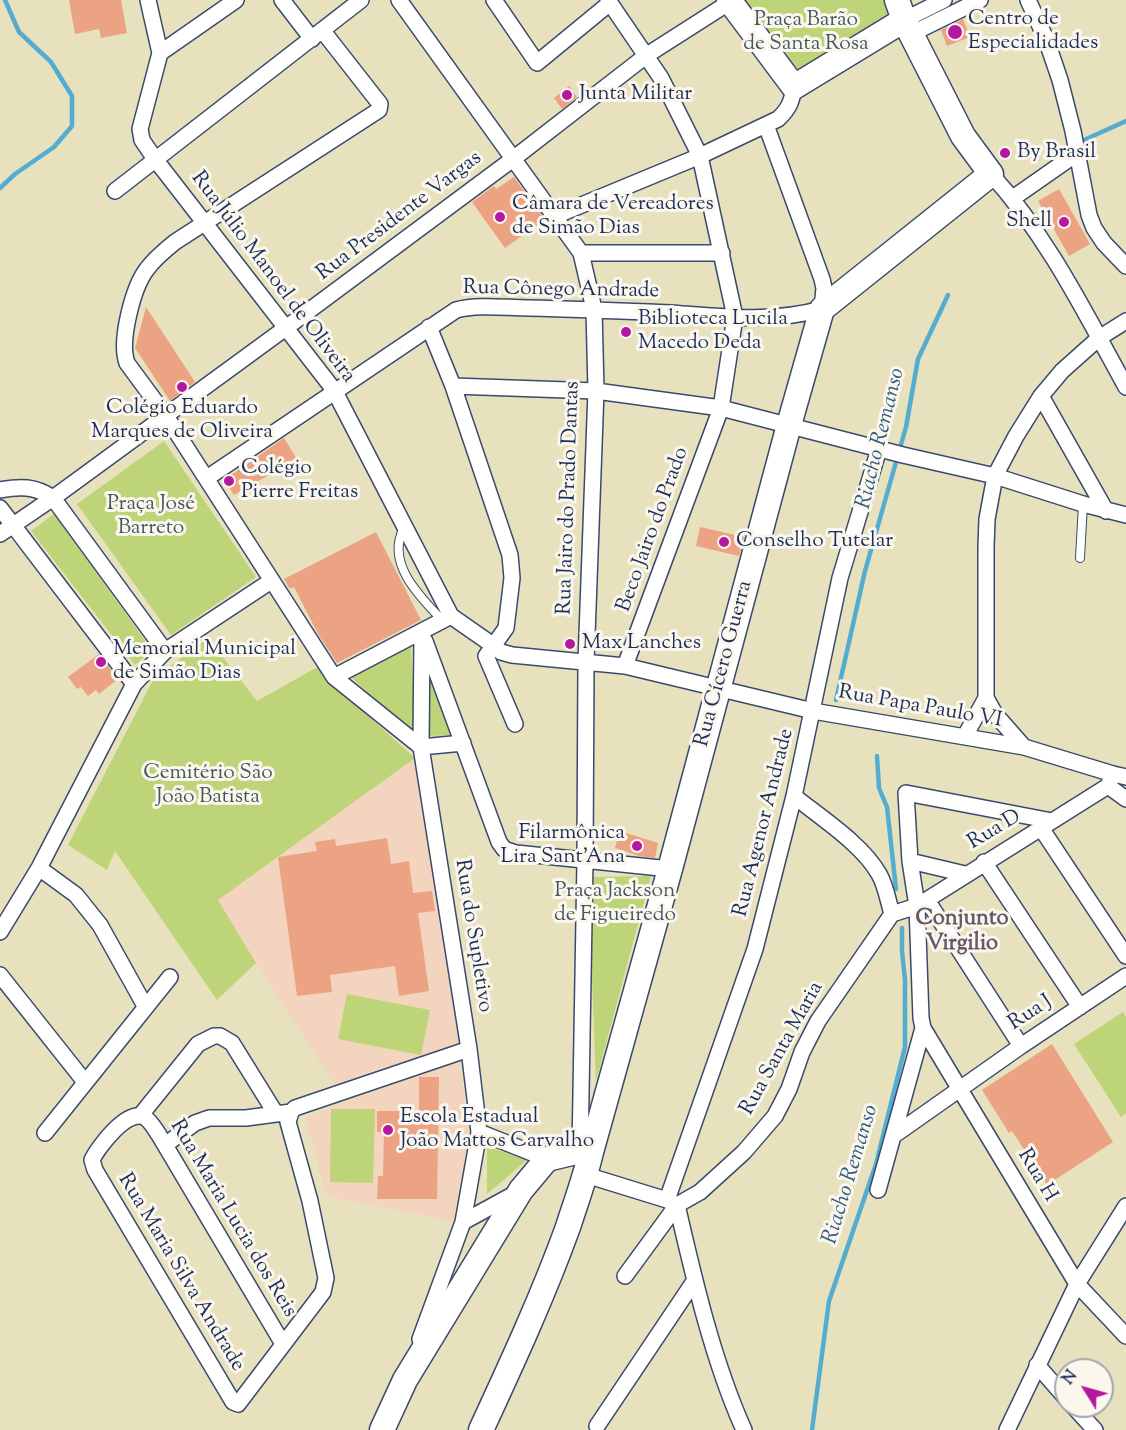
<!DOCTYPE html>
<meta charset="utf-8">
<style>
body{margin:0}
#map{position:relative;width:1126px;height:1430px;overflow:hidden;background:#e8e1be;font-family:"Sorts Mill Goudy",serif}
canvas{display:block}
.north{position:absolute;left:1054px;top:1358px;width:60px;height:60px;box-sizing:border-box;background:#fbf7ec;border:2px solid #a1a7b3;border-radius:50%;rotate:307deg;font-size:16px;font-weight:700;line-height:24px;text-align:center;color:#1b2f5e}
.north::after{content:'';display:block;margin:auto;width:21px;height:27px;background:#b5179e;clip-path:polygon(50% 0,100% 100%,50% 72%,0 100%)}
</style>
<div id="map">
<canvas width="1126" height="1430"></canvas>
<div class="north">N</div>
</div>
<script>
const g = document.querySelector('canvas').getContext('2d');
g.lineJoin = 'round';
function fillPath(path, color) {
  g.fillStyle = color;
  g.fill(path, 'evenodd');
}
function trace(path, color, width, dash) {
  g.strokeStyle = color;
  g.lineWidth = width;
  g.lineCap = dash ? 'butt' : 'round';
  g.setLineDash(dash || []);
  g.stroke(path);
}
function drawText(font, color, halo, rows, align = 'center') {
  g.font = font + ' "Sorts Mill Goudy",serif';
  g.lineWidth = 6;
  g.setLineDash([]);
  g.textBaseline = 'middle';
  g.strokeStyle = halo;
  g.fillStyle = color;
  for (const [text, x, y, turn = 0] of rows) {
    g.save();
    g.translate(x, y);
    g.rotate((+turn || 0) * Math.PI / 180);
    g.textAlign = isNaN(turn) ? turn : align;
    if (halo) g.strokeText(text, 0, 0);
    g.fillText(text, 0, 0);
    g.restore();
  }
}
const built = new Path2D(`
 M415 758 460 1043 336 1087 256 963 218 900Z
 M460 1060 469 1144 453 1221 327 1197 305 1117Z`);
const green = new Path2D(`
 M743 0H888L891 7 885 20 796 73Z
 M164 441 256 577 171 635 77 504Z
 M54 514 152 650 135 665 31 531Z
 M208 638 257 701 321 665 329 681 415 758 218 900 256 963 217 1000 115 851 107 870 68 845 154 678Z
 M411 645 415 728 408 732 351 677Z
 M434 671 454 735 430 736 426 674Z
 M651 876 596 1081 588 877Z
 M347 994 430 1010 421 1055 338 1039Z
 M1123 1012 1126 1017V1113L1121 1117 1074 1044Z
 M331 1109H375L373 1183 330 1182Z
 M487 1146 527 1160 487 1194Z`);
const stream = new Path2D(`
 M1084 140 1126 121
 M0 188 15 174 54 147 72 126V96L51 62 19 32 5 0
 M836 700 865 571 906 427 918 359 948 295
 M877 756 879 788 887 807 896 889
 M812 1430 829 1301 876 1164 905 1047V980L902 951V928`);
const building = new Path2D(`
 M69 0H121L127 33 101 38 99 29 75 34Z
 M963 19 970 37 947 46 941 30Z
 M569 86 577 97 562 109 554 98Z
 M514 177 545 219 505 248 472 202 494 186 496 189Z
 M1059 189 1090 244 1069 256 1038 201Z
 M146 307 195 382 170 401 135 348Z
 M284 438 297 459 234 495 224 480Z
 M700 527 744 537 739 556 696 546Z
 M376 532 421 620 337 663 318 634 294 587 290 589 284 579Z
 M99 654 118 679 99 694 96 690 88 696 81 687 77 689 68 677Z
 M620 831 658 843 655 858 639 856 615 848Z
 M387 838 391 864 409 861 413 893 432 891 435 911 418 913 429 991 399 996 395 966 330 975 332 992 297 996 278 857 317 851 315 842 335 839 336 846Z
 M1052 1044 1113 1142 1047 1185 1012 1131 1009 1133 982 1090Z
 M419 1077H439L437 1199H377L378 1176H383L384 1132H377V1111H419Z`);
const lane = new Path2D(`
 M404 528C385 563 420 597 443 621
 M1080 558 1083 504`);
const street = new Path2D(`
 M148 0 160 53 140 129 142 140 155 159 334 390 451 616 494 646 501 652 512 655 625 666 813 711 1024 747 1113 774 1126 777
 M282 0 312 39
 M399 0 581 253 594 309 596 391 586 662 585 861 580 1151
 M494 0 537 63 610 3
 M608 0 661 78 700 156 735 317 721 408 625 666
 M1028 0 1046 39 1060 80 1073 131 1089 215 1094 228 1104 243 1126 266
 M904 20 944 0
 M322 30 380 104 379 110 175 242C165 250 155 258 147 269 133 287 119 341 127 363L166 416 334 677 421 747 463 743
 M911 34 980 0
 M160 53 236 0
 M991 174C1048 237 1085 313 1126 387
 M115 191 361 0
 M1013 198 1076 154
 M555 216 700 156 778 119C789 109 792 101 794 87
 M581 253H722
 M429 327 453 386 510 555 512 578 506 628 486 656 515 724
 M453 386 596 391 721 408 903 455 995 476 1083 504 1126 515
 M1041 396 1106 511
 M207 478 456 310C479 304 505 308 529 308 577 309 624 311 671 313 723 317 771 323 822 309L824 288 822 279 766 125
 M0 490C20 486 35 486 53 498L165 651
 M0 508 134 684
 M0 534 53 498 287 327 513 159 647 55 730 2
 M425 641 499 842 504 849 516 853 670 869
 M334 677 451 616
 M986 698 995 714 1024 747
 M965 736 986 698V547L987 519 995 476 1016 436 1041 396 1062 371 1099 338 1126 321
 M1108 786 1126 799
 M794 796C821 818 862 844 879 874 886 886 888 901 892 914
 M1052 821 906 793 910 861 917 906 921 1018 923 1028 1077 1284 1126 1336
 M1041 828 1126 956
 M910 861 965 874
 M984 862 1080 1007
 M39 868 76 895 100 925 145 1006
 M927 900 1021 1046
 M892 914 917 906 1108 786 1113 774
 M0 932 39 868 134 684 165 651 271 581
 M0 975 85 1082
 M140 1116 198 1044 214 1036H220L232 1043 276 1114
 M479 1132 547 1159
 M45 1133 170 977
 M893 1136 1021 1046 1126 976
 M165 1145 195 1123 209 1118H246L291 1112 295 1108 469 1049
 M586 1175 667 1200 677 1205 700 1192 744 1152 775 1116 789 1089 802 1052 818 1021 892 914
 M878 1190 923 1028
 M667 1200 755 949 794 796 840 578 879 449
 M677 1205C694 1279 713 1361 744 1430
 M463 1222 516 1193
 M625 1276 677 1205
 M420 1339 463 1222 479 1132 469 1049 421 747 422 633
 M283 1344 159 1135C155 1129 150 1120 144 1117 127 1109 98 1147 92 1160L95 1170 233 1402 238 1404 317 1300 323 1292 326 1278 310 1201 288 1122 291 1112
 M1037 1365 1066 1398
 M1073 1406 1095 1430
 M597 1426 695 1280
 M1007 1430 1077 1284 1126 1206`);
const primary = new Path2D(`
 M729 0 794 87 904 20 897 0
 M591 1152 670 869 789 425 822 309 991 174 963 136 904 20
 M382 1430 405 1380 521 1190 547 1159 580 1151 591 1152C585 1178 576 1202 568 1227 543 1296 512 1363 481 1430`);
const markers = [
 [955,32,8,"#b5179e"],
 [567,95,6,"#b5179e"],
 [1005,153,6,"#b5179e"],
 [500,217,6,"#b5179e"],
 [1064,222,6,"#b5179e"],
 [626,332,6,"#b5179e"],
 [182,387,6,"#b5179e"],
 [229,481,6,"#b5179e"],
 [724,542,6,"#b5179e"],
 [570,644,6,"#b5179e"],
 [101,662,6,"#b5179e"],
 [637,846,6,"#b5179e"],
 [388,1130,6,"#b5179e"]
];
const poiNames = [
 ["Centro de",968,20],
 ["Especialidades",968,44],
 ["Junta Militar",579,95],
 ["By Brasil",1017,153],
 ["Câmara de Vereadores",512,205],
 ["de Simão Dias",512,229],
 ["Shell",1052,222,"right"],
 ["Biblioteca Lucila",638,320],
 ["Macedo Deda",638,344],
 ["Colégio Eduardo",182,409,"center"],
 ["Marques de Oliveira",182,433,"center"],
 ["Colégio",241,469],
 ["Pierre Freitas",241,493],
 ["Conselho Tutelar",736,542],
 ["Max Lanches",582,644],
 ["Memorial Municipal",113,650],
 ["de Simão Dias",113,674],
 ["Filarmônica",625,834,"right"],
 ["Lira Sant'Ana",625,858,"right"],
 ["Escola Estadual",400,1118],
 ["João Mattos Carvalho",400,1142]
];
const parkNames = [
 ["Praça Barão",806,21],
 ["de Santa Rosa",806,45],
 ["Praça José",151,505],
 ["Barreto",151,529],
 ["Cemitério São",208,774],
 ["João Batista",208,798],
 ["Praça Jackson",615,892],
 ["de Figueiredo",615,916]
];
const streetNames = [
 ["Rua Presidente Vargas",400,217,-37],
 ["Rua Júlio Manoel de Oliveira",272,278,53],
 ["Rua Cônego Andrade",561,291,1],
 ["Rua Jairo do Prado Dantas",570,498,-88],
 ["Beco Jairo do Prado",654,530,-70],
 ["Rua Cícero Guerra",725,664,-75],
 ["Rua Papa Paulo VI",920,708,10],
 ["Rua Agenor Andrade",765,823,-76],
 ["Rua D",995,831,-31],
 ["Rua do Supletivo",472,936,81],
 ["Rua J",1031,1014,-33],
 ["Rua Santa Maria",783,1049,-61],
 ["Rua H",1036,1176,59],
 ["Rua Maria Lucia dos Reis",232,1219,59],
 ["Rua Maria Silva Andrade",180,1273,59]
];
const waterNames = [
 ["Riacho Remanso",882,439,-76],
 ["Riacho Remanso",852,1175,-73]
];
const neighbourhoodNames = [
 ["Conjunto",962,920],
 ["Virgilio",962,945]
];
fillPath(built, '#f3d4be');
fillPath(green, '#bed478');
trace(stream, '#54acd1', 4.5);
fillPath(building, '#eba383');
trace(lane, '#3a4a6c', 10);
trace(street, '#3a4a6c', 18);
trace(primary, '#3a4a6c', 27);
trace(lane, '#fff', 8);
trace(street, '#fff', 15);
trace(primary, '#fff', 24);
for (const [x, y, r, color] of markers) {
  const dot = new Path2D();
  dot.arc(x, y, r, 0, 2 * Math.PI);
  g.fillStyle = color;
  g.fill(dot);
  trace(dot, '#fbf7ec', 2);
}
drawText('21px', '#1b2f5e', '#fbf7ec', poiNames, 'left');
drawText('21px', '#445864', '#fbf7ec', parkNames);
drawText('21px', '#1b2f5e', '#fbf7ec', streetNames);
drawText('italic 22px', '#2f5b86', '#fbf7ec', waterNames);
drawText('bold 22px', '#64586b', '#fbf7ec', neighbourhoodNames);
</script>
